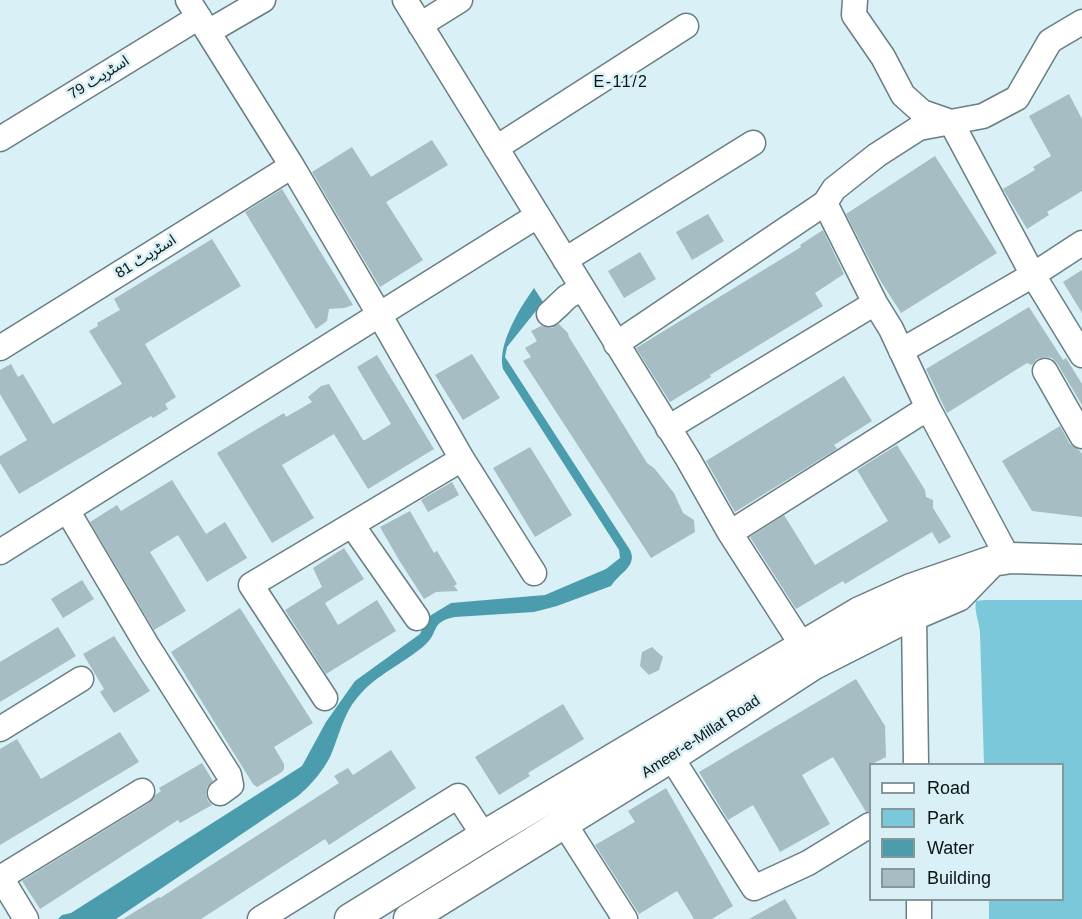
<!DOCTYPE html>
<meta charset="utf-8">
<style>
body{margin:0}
#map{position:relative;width:1082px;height:919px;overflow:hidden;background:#d8f0f6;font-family:Helvetica,sans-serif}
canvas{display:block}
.legend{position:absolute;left:869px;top:763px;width:195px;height:138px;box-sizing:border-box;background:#d8f0f6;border:2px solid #86989c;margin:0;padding:8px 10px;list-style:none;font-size:18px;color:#0b1415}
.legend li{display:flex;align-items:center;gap:12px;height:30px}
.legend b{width:30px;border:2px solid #86989c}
</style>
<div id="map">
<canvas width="1082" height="919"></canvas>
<ul class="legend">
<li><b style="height:8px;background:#fff"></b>Road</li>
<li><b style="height:16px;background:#7ac8d9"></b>Park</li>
<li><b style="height:16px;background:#4b9cad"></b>Water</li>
<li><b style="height:16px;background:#a6bdc3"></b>Building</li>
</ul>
</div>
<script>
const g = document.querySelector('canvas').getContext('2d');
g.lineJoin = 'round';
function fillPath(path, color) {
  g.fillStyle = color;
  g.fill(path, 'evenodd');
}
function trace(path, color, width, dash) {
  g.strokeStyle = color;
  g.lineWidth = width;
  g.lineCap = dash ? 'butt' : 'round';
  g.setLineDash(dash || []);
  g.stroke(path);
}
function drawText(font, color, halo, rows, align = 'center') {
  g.font = font + ' Helvetica,"Noto Sans Arabic",sans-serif';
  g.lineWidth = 5;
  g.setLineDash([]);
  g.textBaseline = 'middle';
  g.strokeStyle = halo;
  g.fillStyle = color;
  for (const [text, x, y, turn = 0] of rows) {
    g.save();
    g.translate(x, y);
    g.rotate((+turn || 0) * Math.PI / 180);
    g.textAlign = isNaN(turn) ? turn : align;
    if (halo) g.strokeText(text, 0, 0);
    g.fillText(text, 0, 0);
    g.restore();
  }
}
const green = new Path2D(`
 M984 600H1082V919H989V900H1062V764H984L980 632C979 622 974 610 976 601Z`);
const water = new Path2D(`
 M534 288 543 302 507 347 505 357 630 550C638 566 619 573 611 586L557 606 534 612 455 617C430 622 439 632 426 644 404 664 376 674 357 698 343 714 339 737 330 757 322 772 311 785 298 796L116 919H58L62 915 71 913 302 766 326 722 355 681 420 634 428 617 451 603 545 595 606 569 620 558 619 550 503 369C497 344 520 308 534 288Z`);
const building = new Path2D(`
 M1069 94 1082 119V191L1047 212 1049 215 1027 229 1003 189 1035 170 1033 167 1051 156 1029 116Z
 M432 140 448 165 386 202 423 260 380 287 312 172 352 147 371 177Z
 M935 156 997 253 901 313 880 280 846 214Z
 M282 189 353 305 344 308 329 309 327 321 316 329 245 212Z
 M708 214 724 241 692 260 676 232Z
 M823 230 844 274 815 293 823 306 710 375 711 377 670 402 636 348 801 247 800 245Z
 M212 239 241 286 145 344 176 397 165 404 168 409 153 418 151 416 19 494 0 463V456L27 440 0 394V370L11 364 18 377 23 374 53 424 122 384 89 331 98 326 97 323 120 310 114 299Z
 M640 252 656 279 624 298 608 271Z
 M1082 270V313L1063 282Z
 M1029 307 1063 360 1066 358 1082 384V405L1057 363 1052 358 1045 357 1037 359 1032 365 1027 363 947 413 926 369Z
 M559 324 568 333 569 337 647 463 654 468 674 493 683 513 694 520 695 532 651 558 523 361 531 357 525 348 537 341 531 331 541 326 552 328Z
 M472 354 500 398 463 420 435 375Z
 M377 355 434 449 368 489 334 434 282 465 314 518 272 543 217 453 284 413 286 417 312 402 308 397 321 386 329 384 363 440H365L391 424 357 367Z
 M844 376 872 421 834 445 837 449 735 512 706 461Z
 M1060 426 1070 444 1079 450 1082 454V517L1032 511 1002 461Z
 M897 445 925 490 926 497 933 500V508L951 537 939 544 932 532 845 584 843 581 796 609 750 537 784 515 815 565 888 521 857 470Z
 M530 447 572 515 535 537 493 468Z
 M172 480 206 534 225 522 247 558 207 582 178 535 150 552 186 611 154 630 90 522 117 505 121 511Z
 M452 482 459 495 428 512 421 500Z
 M410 511 434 553 437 551 457 584 454 586 458 591 436 592 424 599 399 560 380 527Z
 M344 548 364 579 325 603 338 625 377 600 396 631 326 674 285 610 322 587 313 568Z
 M82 580 94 599 63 618 51 599Z
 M240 608 313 723 274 747 284 764V769L282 772 257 787 253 784 171 652Z
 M58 627 76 656 0 702V662Z
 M114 636 150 691 114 713 100 692 104 689 83 654Z
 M652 647 663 657 659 670 649 675 640 666 642 652Z
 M856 679 885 726 886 757 870 765V811L866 812 833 757 802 775 830 824 780 852 753 805 728 820 699 772Z
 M563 704 584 739 528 773 530 776 499 795 475 757Z
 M120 732 139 762 0 845V749L17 739 41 779Z
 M391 750 416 788 329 845 325 839 201 919H123L159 897 160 898 339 783 334 776 348 768 353 775Z
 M202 763 213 781 207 787 206 794 208 801 212 805 180 823 178 820 40 909 22 881 149 803 155 795 161 791 159 788Z
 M666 788 733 906 712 919H694L677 891 639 914 595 845 635 822 628 811Z
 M785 899 797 919H749Z`);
const minor = new Path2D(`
 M188 0 292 166 379 314 462 459 534 573
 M405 0 688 459 730 533 802 645
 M855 0 854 15 883 57 903 95 922 112 951 122 1033 275 1082 355
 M420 25 460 0
 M208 32 263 0
 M0 139 199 17
 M496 148 686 26
 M825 203 875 303 891 329 928 408 1008 558
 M565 260 753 143
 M561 303 549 314 567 297 582 288
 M616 344 825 203 834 189 877 155 919 128 983 116 1017 98 1050 41 1082 22
 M0 348 292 166
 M901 351 1033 275 1082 243
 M1045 371 1082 436
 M668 428 875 303
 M67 510 148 647 229 775 231 785 220 793
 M352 525 417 618
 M730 533 928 408
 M0 552 537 216
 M914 615 916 764
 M325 698 251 585 462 459
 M0 729 81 679
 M671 757 754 888 808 863 870 825
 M564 823 625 919
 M0 876 26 919
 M0 878 142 791
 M919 900V918
 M260 919 458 796 484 836`);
const major = new Path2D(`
 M350 919 484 836 860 612 911 589 992 561 1011 558 1082 560
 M409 919 671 757 814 664 895 623 958 596 990 563`);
const streetNames = [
 ["اسٹریٹ 79",99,78,-32],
 ["اسٹریٹ 81",146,257,-32],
 ["Ameer-e-Millat Road",701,737,-33]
];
const neighbourhoodNames = [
 ["E-11/2",621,83]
];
fillPath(green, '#7ac8d9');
fillPath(water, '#4b9cad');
fillPath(building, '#a6bdc3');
trace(minor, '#687e83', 27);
trace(major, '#687e83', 33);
trace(minor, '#fff', 24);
trace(major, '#fff', 30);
drawText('15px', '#0b1415', '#d8f0f6', streetNames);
g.letterSpacing = '1.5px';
drawText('16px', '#0b1415', '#d8f0f6', neighbourhoodNames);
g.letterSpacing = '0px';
</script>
